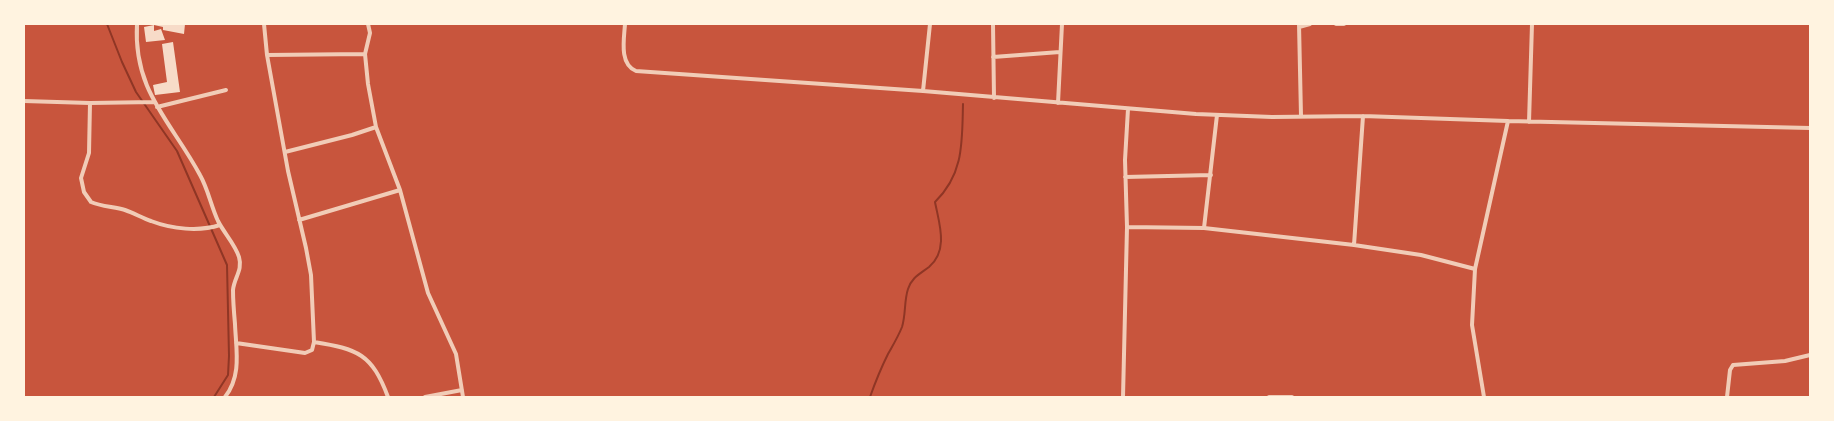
<!DOCTYPE html>
<style>
body{margin:0}
#map{position:relative;width:1834px;height:421px;overflow:hidden;background:#c8553d;font-family:Roboto,sans-serif}
canvas{display:block}
.frame{position:absolute;inset:0;border:25px solid #fff3e0;pointer-events:none}
</style>
<div id="map">
<canvas width="1834" height="421"></canvas>
<div class="frame"></div>
</div>
<script>
const g = document.querySelector('canvas').getContext('2d');
g.lineJoin = 'round';
function trace(path, color, width, dash) {
  g.strokeStyle = color;
  g.lineWidth = width;
  g.lineCap = dash ? 'butt' : 'round';
  g.setLineDash(dash || []);
  g.stroke(path);
}
function fillPath(path, color) {
  g.fillStyle = color;
  g.fill(path, 'evenodd');
}
const stream = new Path2D(`
 M107 24 122 62 136 92 177 151 227 265 229 356 228 375 214 397
 M870 397C875 383 881 368 888 354 893 345 898 337 902 327 906 314 904 301 908 289 912 277 920 274 929 267 949 250 939 223 935 202 964 174 962 142 963 104`);
const building = new Path2D(`
 M150 24H185L184 34 163 30V27L154 25V31L161 29 165 40 146 42 144 27 154 25Z
 M173 42 180 92 155 95 153 85 167 82 162 44Z`);
const minor = new Path2D(`
 M137 24C133 91 171 121 200 175 208 189 211 206 218 221 224 233 235 244 239 257 243 270 234 278 233 290 233 301 234 313 235 324 236 350 242 375 225 397
 M368 24 370 33 365 54 368 84 376 127 400 190 428 293 456 354 463 397
 M625 24C624 39 619 64 636 71L923 91 1196 114 1272 117 1363 116 1508 121 1810 128
 M993 24 994 98
 M1299 24 1301 116
 M1336 24H1344
 M1299 27 1310 24
 M267 55 365 54
 M993 57 1060 52
 M923 91 930 24
 M24 101 90 103 154 102
 M90 103 89 153 81 178 84 192 91 202C100 206 114 207 125 210 134 213 142 218 151 221 172 229 199 232 220 225
 M1058 103 1062 24
 M157 107 226 90
 M1529 122 1532 24
 M285 152 352 135 376 127
 M1125 177 1211 175
 M299 220 400 190
 M1127 227 1204 228 1354 245 1421 255 1475 269
 M1204 228 1217 115
 M1354 245 1363 116
 M314 342C358 349 372 354 388 397
 M236 343 305 353 312 350 314 342 311 275 306 248 288 171 267 55 264 24
 M425 397 462 390
 M1123 397 1127 227 1125 160 1128 109
 M1269 397H1292
 M1484 397 1472 325 1475 269 1508 121
 M1727 397 1730 370 1733 365 1785 361 1810 355`);
trace(stream, '#8f3625', 2);
fillPath(building, '#f7dbc8');
trace(minor, '#f1ccb7', 4);
</script>
